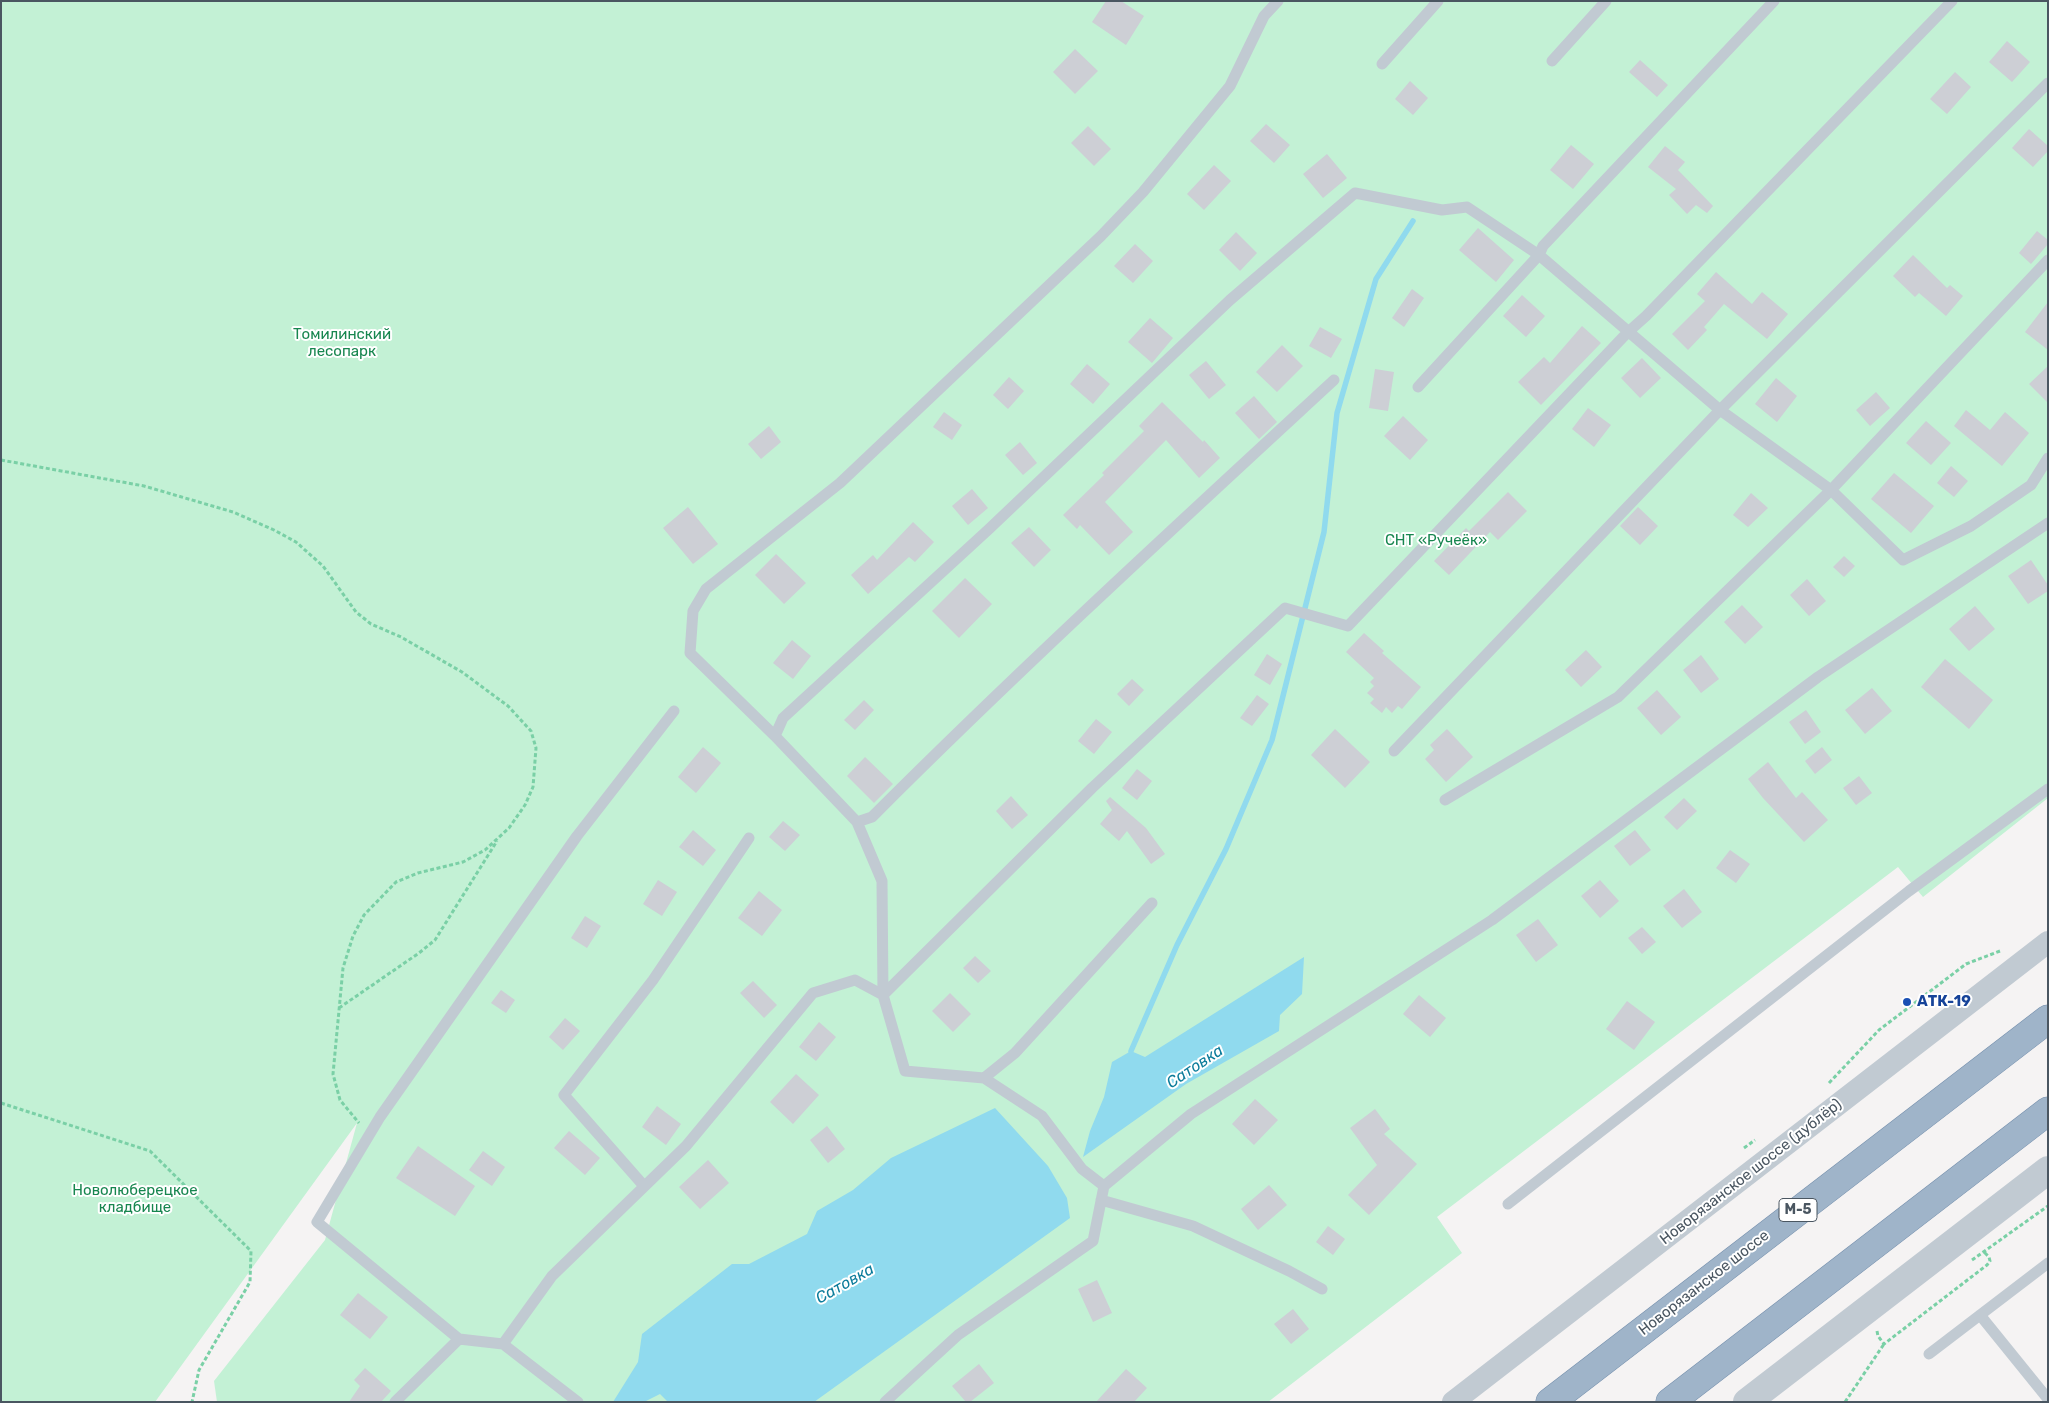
<!DOCTYPE html>
<meta charset="utf-8">
<style>
body{margin:0}
#map{position:relative;width:2049px;height:1403px;overflow:hidden;background:#f5f3f3;font-family:Rubik,sans-serif}
canvas{display:block}
.frame{position:absolute;inset:0;border:2px solid #4a5661;pointer-events:none}
</style>
<div id="map">
<canvas width="2049" height="1403"></canvas>
<div class="frame"></div>
</div>
<script>
const g = document.querySelector('canvas').getContext('2d');
g.lineJoin = 'round';
function fillPath(path, color) {
  g.fillStyle = color;
  g.fill(path, 'evenodd');
}
function trace(path, color, width, dash) {
  g.strokeStyle = color;
  g.lineWidth = width;
  g.lineCap = dash ? 'butt' : 'round';
  g.setLineDash(dash || []);
  g.stroke(path);
}
function drawText(font, color, halo, rows, align = 'center') {
  g.font = font + ' Rubik,sans-serif';
  g.lineWidth = 4;
  g.setLineDash([]);
  g.textBaseline = 'middle';
  g.strokeStyle = halo;
  g.fillStyle = color;
  for (const [text, x, y, turn = 0] of rows) {
    g.save();
    g.translate(x, y);
    g.rotate((+turn || 0) * Math.PI / 180);
    g.textAlign = isNaN(turn) ? turn : align;
    if (halo) g.strokeText(text, 0, 0);
    g.fillText(text, 0, 0);
    g.restore();
  }
}
const green = new Path2D(`
 M1 1H2048V798L1923 897 1898 867 1437 1217 1462 1253 1268 1402H217L214 1381 325 1240 357 1123 155 1402H1Z`);
const water = new Path2D(`
 M1304 957 1302 994 1280 1015 1279 1031 1186 1084 1083 1157 1090 1131 1104 1097 1112 1062 1131 1051 1145 1057Z
 M995 1108 1048 1166 1067 1198 1070 1218 814 1402H668L660 1394 644 1402H613L638 1362 642 1334 732 1264H749L807 1234 817 1211 853 1190 891 1158Z`);
const stream = new Path2D(`
 M1131 1051 1177 945 1226 849 1272 740 1324 532 1337 413 1376 279 1413 221`);
const building = new Path2D(`
 M1106 1H1121L1144 16 1126 45 1092 22Z
 M2007 41 2030 62 2012 82 1989 62Z
 M1075 49 1098 71 1075 94 1053 72Z
 M1640 60 1668 85 1657 97 1629 72Z
 M1955 72 1971 87 1947 114 1930 99Z
 M1410 81 1428 98 1413 115 1395 99Z
 M1266 124 1290 145 1274 163 1250 141Z
 M1088 126 1111 149 1094 166 1071 143Z
 M2029 129 2048 146V151L2033 167 2012 148Z
 M1571 145 1594 164 1573 189 1550 170Z
 M1665 146 1685 162 1678 170 1713 206 1707 213 1696 205 1687 214 1669 195 1676 189 1648 167Z
 M1327 154 1347 178 1323 198 1303 174Z
 M1214 165 1231 181 1204 210 1187 194Z
 M1478 228 1514 260 1496 282 1459 250Z
 M2037 231 2048 240V244L2031 264 2019 253Z
 M1236 232 1257 253 1240 271 1219 250Z
 M1135 244 1153 261 1133 283 1114 266Z
 M1913 255 1947 288 1950 285 1963 296 1946 316 1919 293 1915 297 1893 276Z
 M1716 272 1752 304 1762 292 1788 314 1767 339 1724 304 1704 327 1707 330 1688 350 1672 334 1705 301 1697 294Z
 M1412 289 1424 298 1404 327 1392 318Z
 M1522 295 1545 316 1526 337 1503 316Z
 M2048 302V350L2025 332Z
 M1150 318 1173 338 1152 363 1128 342Z
 M1582 326 1601 343 1541 405 1518 382 1544 357 1550 363Z
 M1320 327 1342 339 1331 358 1309 346Z
 M1282 345 1303 366 1277 392 1256 372Z
 M1642 358 1661 378 1640 398 1621 378Z
 M1206 361 1226 385 1209 399 1189 375Z
 M1087 364 1110 384 1093 404 1070 384Z
 M2048 366V403L2029 384Z
 M1375 369 1394 372 1388 411 1369 408Z
 M1009 377 1024 391 1008 409 993 395Z
 M1776 378 1797 396 1777 422 1755 404Z
 M1876 392 1890 408 1870 426 1856 410Z
 M1254 396 1277 422 1259 439 1235 413Z
 M1162 402 1203 442 1204 440 1220 458 1199 478 1166 440 1105 502 1133 532 1109 555 1080 525 1077 529 1063 515 1104 475 1102 473 1144 431 1139 426Z
 M1588 408 1611 425 1594 447 1572 429Z
 M1966 410 1990 430 2005 412 2029 433 2002 466 1954 426Z
 M944 412 962 425 952 440 933 427Z
 M1403 416 1428 440 1410 460 1384 436Z
 M1926 421 1951 443 1931 465 1906 443Z
 M769 426 781 442 761 459 748 444Z
 M1020 442 1037 463 1023 475 1005 455Z
 M1951 466 1968 481 1954 497 1937 483Z
 M1894 473 1934 506 1911 533 1871 499Z
 M972 489 988 508 968 525 952 506Z
 M1508 492 1527 511 1498 540 1490 532 1449 575 1434 561 1466 528 1469 531Z
 M1751 493 1768 508 1748 527 1733 515Z
 M688 507 718 544 693 564 663 528Z
 M1638 507 1658 526 1640 545 1620 526Z
 M913 522 934 542 915 562 909 557 868 594 851 575 873 555 877 560Z
 M1029 527 1051 550 1034 567 1011 543Z
 M776 554 806 583 784 604 755 575Z
 M1844 556 1855 566 1844 577 1833 567Z
 M2031 560 2048 585V591L2028 604 2008 576Z
 M965 578 992 604 959 638 932 611Z
 M1807 579 1826 601 1809 616 1790 595Z
 M1742 605 1763 627 1745 644 1724 622Z
 M1975 606 1995 629 1969 651 1949 629Z
 M1364 633 1384 651 1382 653 1421 687 1402 709 1398 706 1392 713 1386 707 1382 713 1370 703 1374 699 1367 693 1374 686 1370 682 1374 678 1346 652Z
 M792 640 811 656 793 679 773 663Z
 M1586 650 1602 667 1581 687 1565 670Z
 M1267 654 1282 664 1270 685 1254 675Z
 M1701 655 1719 679 1701 693 1683 670Z
 M1945 659 1993 700 1969 729 1921 687Z
 M1132 679 1144 690 1129 706 1117 694Z
 M1872 688 1892 711 1865 734 1845 710Z
 M1657 690 1681 717 1661 735 1637 708Z
 M1257 695 1269 704 1252 726 1240 718Z
 M864 700 874 710 855 730 844 720Z
 M1806 710 1821 732 1805 744 1789 722Z
 M1096 719 1112 732 1094 754 1078 741Z
 M1335 729 1370 762 1345 788 1311 755Z
 M1447 729 1473 757 1446 782 1425 759 1434 750 1430 745Z
 M703 747 721 763 696 793 678 777Z
 M1822 747 1832 760 1815 774 1805 761Z
 M865 757 893 784 874 803 847 776Z
 M1768 762 1796 798 1802 792 1828 820 1804 842 1763 798 1748 779Z
 M1137 769 1152 781 1137 800 1122 788Z
 M1859 776 1872 793 1856 805 1843 788Z
 M1011 796 1028 815 1012 829 996 811Z
 M1110 797 1146 828 1165 854 1151 864 1127 831 1119 841 1100 824 1112 810 1106 801Z
 M1684 798 1697 811 1677 830 1664 817Z
 M783 821 800 835 785 851 769 837Z
 M693 830 716 850 703 866 679 847Z
 M1635 830 1651 850 1630 866 1614 846Z
 M1730 850 1750 864 1736 883 1716 868Z
 M658 880 677 892 662 916 643 904Z
 M1600 880 1619 901 1600 918 1581 896Z
 M1684 889 1702 912 1682 928 1663 906Z
 M759 891 782 910 762 936 738 918Z
 M585 916 601 926 587 948 571 938Z
 M1538 919 1558 945 1536 962 1516 935Z
 M1642 927 1656 942 1642 954 1628 938Z
 M975 956 991 971 978 983 963 968Z
 M753 981 777 1005 764 1018 740 993Z
 M501 990 515 1000 506 1013 491 1003Z
 M950 993 971 1014 953 1032 932 1011Z
 M1419 995 1446 1018 1430 1037 1403 1014Z
 M1627 1001 1655 1022 1634 1050 1606 1029Z
 M565 1018 580 1031 563 1050 549 1037Z
 M819 1022 836 1037 816 1061 799 1047Z
 M796 1074 819 1095 793 1124 770 1102Z
 M1255 1099 1278 1120 1254 1145 1232 1124Z
 M657 1106 681 1124 666 1145 642 1127Z
 M1375 1109 1390 1129 1384 1134 1417 1164 1369 1215 1348 1195 1377 1165 1350 1128Z
 M827 1126 845 1149 828 1163 810 1140Z
 M569 1131 600 1158 585 1175 554 1148Z
 M418 1146 475 1186 455 1216 396 1178Z
 M483 1151 505 1167 492 1186 469 1170Z
 M708 1160 729 1183 700 1209 679 1187Z
 M1269 1185 1287 1205 1258 1230 1241 1209Z
 M1328 1226 1345 1239 1333 1255 1316 1242Z
 M1097 1280 1112 1313 1093 1322 1078 1289Z
 M358 1293 388 1317 370 1339 340 1315Z
 M1293 1309 1309 1329 1291 1344 1274 1324Z
 M979 1364 994 1383 970 1402H966L952 1386Z
 M365 1368 391 1391 381 1402H349L360 1386 354 1380Z
 M1126 1369 1147 1388 1134 1402H1096Z`);
const path = new Path2D(`
 M1 460 144 486 233 512 274 530 296 542 323 566 356 612 371 624 401 637 462 672 508 706 531 731 536 748 533 787 525 805 509 828 485 850 463 862 418 873 396 882 364 915 353 936 343 968 333 1074 340 1100 359 1123
 M339 1008 419 953 435 940 497 841
 M1829 1083 1879 1030 1966 964 2000 951
 M1 1103 150 1151 251 1251 250 1282 199 1370 192 1402
 M1744 1148 1755 1140
 M1972 1260 2048 1206
 M1877 1331 1878 1336 1884 1344 1987 1265 1990 1261 1989 1257 1984 1252
 M1845 1402 1884 1344`);
const service = new Path2D(`
 M1952 1 1646 316 1627 333 1348 626 1285 608 1092 788 883 995 882 881 857 822 775 736 783 718 989 529 1230 300 1355 193 1442 210 1467 207 1539 255 1720 410 1831 490 1903 560 1971 526 2031 485 2048 458
 M1552 61 1606 1
 M1382 64 1438 1
 M1418 387 1539 255 1543 246 1774 1
 M775 736 690 653 693 611 706 589 840 483 1101 236 1143 192 1230 86 1264 16 1278 1
 M1394 751 1720 410 2048 83
 M1445 800 1618 697 1831 490 2048 260
 M857 822 872 817C1022 667 1178 524 1334 380
 M984 1078 1015 1053 1152 903
 M644 1186 564 1095 653 980 749 838
 M1101 1200 1193 1226 1289 1271 1322 1289
 M1508 1204 1909 891 2048 789
 M1980 1315 2048 1399
 M503 1344 459 1339 317 1222 380 1117 577 836 674 711
 M1929 1354 2048 1263
 M395 1402 459 1339
 M578 1402 503 1344 552 1276 686 1146 813 993 855 980 883 995 905 1071 984 1078 1042 1116 1082 1169 1104 1186 1191 1114 1492 920 1818 677 2048 523
 M885 1402 958 1335 1093 1241 1104 1186`);
const minor = new Path2D(`
 M1453 1402 2048 942`);
const tertiary = new Path2D(`
 M1747 1402 2048 1170`);
const trunk = new Path2D(`
 M1550 1402 2048 1019
 M1670 1402 2048 1111`);
const markers = [
 [1907,1002,5,"#1a4fb4"]
];
const shields = [
 [1798,1210,38]
];
const shieldNames = [
 ["М-5",1798,1210]
];
const parkNames = [
 ["Томилинский",342,335],
 ["лесопарк",342,352],
 ["СНТ «Ручеёк»",1436,541],
 ["Новолюберецкое",135,1191],
 ["кладбище",135,1208]
];
const transitNames = [
 ["АТК-19",1917,1002]
];
const streetNames = [
 ["Новорязанское шоссе (дублёр)",1751,1172,-38],
 ["Новорязанское шоссе",1704,1283,-38]
];
const waterNames = [
 ["Сатовка",1195,1067,-34],
 ["Сатовка",845,1284,-30]
];
fillPath(green, '#c3f1d5');
fillPath(water, '#90daee');
trace(stream, '#90daee', 5.5);
fillPath(building, '#cdcfd5');
trace(trunk, '#7690ad', 29);
trace(path, '#7ad0a6', 3, [4, 2.5]);
trace(service, '#c1cad2', 11);
trace(minor, '#c1cad2', 22);
trace(tertiary, '#c1cad2', 28);
trace(trunk, '#9fb4c9', 28);
for (const [x, y, r, color] of markers) {
  const dot = new Path2D();
  dot.arc(x, y, r, 0, 2 * Math.PI);
  g.fillStyle = color;
  g.fill(dot);
  trace(dot, '#fff', 2);
}
for (const [x, y, w] of shields) {
  const box = new Path2D();
  box.roundRect(x - w / 2, y - 11.5, w, 23, 4);
  g.fillStyle = '#fff';
  g.fill(box);
  trace(box, '#4a5661', 1);
}
drawText('bold 14px', '#4a5661', null, shieldNames);
drawText('15px', '#17864f', '#fff', parkNames);
drawText('bold 15px', '#164399', '#fff', transitNames, 'left');
drawText('15px', '#4a5661', '#fff', streetNames);
drawText('italic 16px', '#0c7c9b', '#fff', waterNames);
</script>
